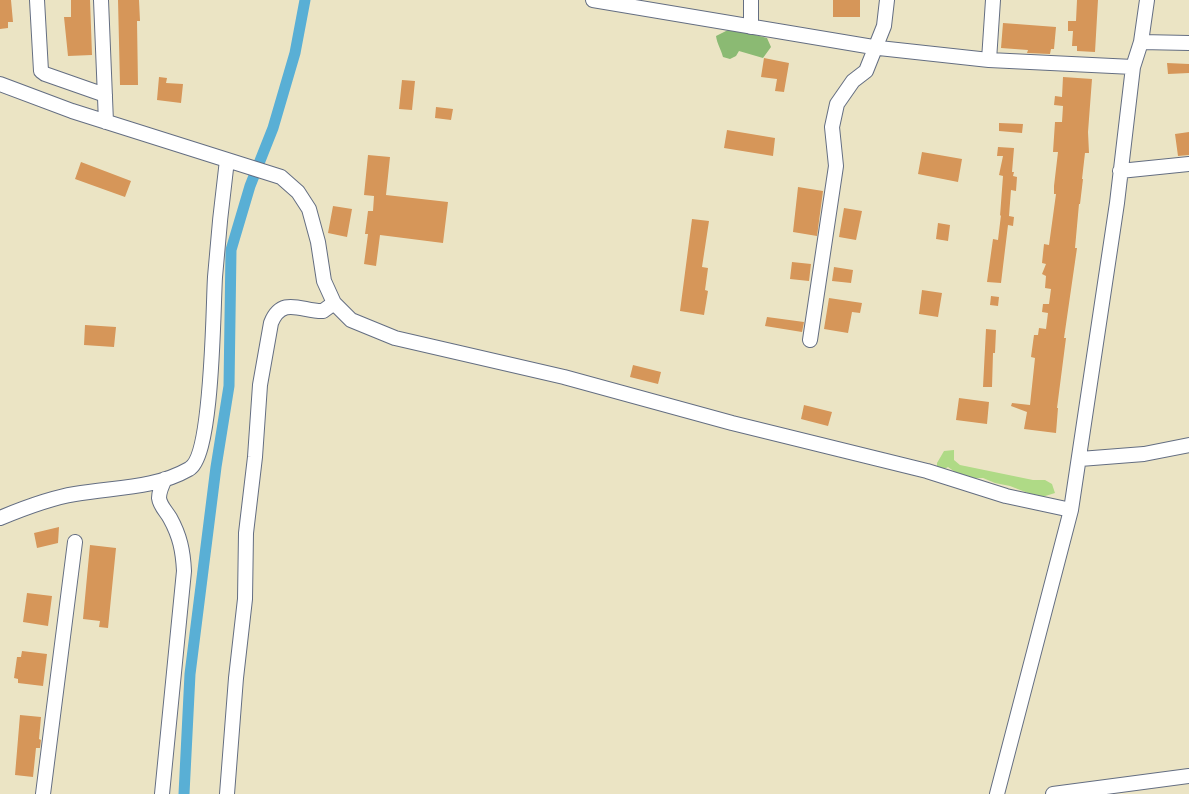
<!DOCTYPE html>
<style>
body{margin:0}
canvas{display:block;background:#ebe4c4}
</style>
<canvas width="1189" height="794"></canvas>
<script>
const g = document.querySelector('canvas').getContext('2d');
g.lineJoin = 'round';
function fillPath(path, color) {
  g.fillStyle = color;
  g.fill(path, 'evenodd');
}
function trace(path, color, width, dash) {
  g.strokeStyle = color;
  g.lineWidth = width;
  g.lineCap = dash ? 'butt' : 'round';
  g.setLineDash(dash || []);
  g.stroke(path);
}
const green = new Path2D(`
 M954 450V460L960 465 1033 480H1045L1052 484 1055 493 1042 497 1028 493 1010 486 995 483 983 478H974L955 472 948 467 942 470 937 469V463L944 451Z`);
const forest = new Path2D(`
 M728 30 744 32 767 38 771 47 763 58 739 51 736 56 730 59 723 57C721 49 717 44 716 36Z`);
const canal = new Path2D(`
 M184 794 190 674 216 467 229 386 231 250 250 186 273 128 295 53 305 0`);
const building = new Path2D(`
 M0 0H11L13 22H8V28L0 29Z
 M71 0H90L92 55 68 56 64 17H71Z
 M118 0H139L140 21H137L138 85H120Z
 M833 0H860V17H833Z
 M1077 0H1098L1095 52 1077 51V46H1072L1073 31H1068V21H1076Z
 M1003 23 1056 27 1054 49H1051L1050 54 1027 53 1028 50 1001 48Z
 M764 58 789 63 784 92 775 91 777 79 761 77Z
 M1167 63 1189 64V73L1168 74Z
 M159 77 167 78 166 83 183 84 181 103 157 100Z
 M1063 77 1092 79 1088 132 1089 153H1085L1082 179H1083L1080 204H1079L1075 248H1077L1064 338H1066L1057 408H1058L1056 433 1024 429 1027 412 1011 406 1012 403 1030 405 1035 358 1031 357 1034 335H1038L1039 328 1046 329 1048 313 1042 312 1043 304H1049L1051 289 1045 288 1046 276 1042 274 1046 264 1042 263 1044 244 1049 245 1056 194H1054V186L1058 152H1053L1055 122H1062L1063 106 1054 105 1055 96 1062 97Z
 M402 80 415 81 412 110 399 109Z
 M436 107 453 109 451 120 435 118Z
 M999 123 1023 124 1022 133 999 131Z
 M727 130 775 138 773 156 724 148Z
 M1189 132V155L1178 156 1175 134Z
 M998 147 1014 148 1012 172H1014L1013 176 1017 177 1016 191 1011 190 1009 216 1014 217 1013 226 1008 225 1001 283 987 282 993 239 998 240 1001 215 1000 216 1003 176 999 175 1003 156H997Z
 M922 152 962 159 958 182 918 174Z
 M368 155 390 157 386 195 448 202 443 243 380 235 376 266 364 264 368 234H365L368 211H373L374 196 364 195Z
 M81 162 131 181 125 197 75 179Z
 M798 187 823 191 817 236 793 232Z
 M333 206 352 209 347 237 328 233Z
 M844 208 862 211 856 240 839 237Z
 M692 219 709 221 702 267 708 268 705 290 708 291 704 315 680 311Z
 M938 223 950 225 948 241 936 239Z
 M792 262 811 264 809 281 790 279Z
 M834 267 853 270 851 283 832 281Z
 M922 290 942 293 938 317 919 314Z
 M991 296 999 297 998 306 990 305Z
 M829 298 862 303 860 313 852 312 848 333 824 329Z
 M767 317 804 322 802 332 765 326Z
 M85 325 116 327 114 347 84 345Z
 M986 329 996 330 995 353H993L992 387H983Z
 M633 365 661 372 658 384 630 377Z
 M959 398 989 402 987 424 956 420Z
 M804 405 832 412 828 426 801 419Z
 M59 527 58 543 37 548 34 533Z
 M90 545 116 548 108 628 99 627 100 621 83 619Z
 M27 593 52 596 48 626 23 622Z
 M22 651 47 654 43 686 18 683V679L14 678 17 657H21Z
 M20 715 41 717 39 739 41 740 40 748H36L33 777 15 775Z`);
const minor = new Path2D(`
 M37 0 41 71 45 74 105 95
 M101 0 106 122
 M593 0 879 48 989 60 1133 67
 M751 0V27
 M1141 42 1189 43
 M989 60 993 0
 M0 84 72 111 281 177 298 192 309 209 318 242 324 281 334 303 351 320 395 338 564 377 732 423 927 471 1006 496 1071 510
 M1120 171 1189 164
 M810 340 836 166 832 127 837 104 853 81 866 71 884 26 887 0
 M1080 459 1144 454 1189 445
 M0 518C24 508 50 498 75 494 114 487 154 489 189 469 213 456 213 308 215 277 218 238 222 199 227 160
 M43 794 75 542
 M162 794 184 571C183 551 180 536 170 518 166 511 160 506 159 498 159 491 162 485 165 479
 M227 794 236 678 245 599 246 533 255 457 260 385 271 323C282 295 303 312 323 311L334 303
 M997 794 1071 510 1117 203 1133 67 1141 42 1147 0
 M1053 794 1189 776`);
fillPath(green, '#afda86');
fillPath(forest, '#8bba73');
trace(canal, '#59afd5', 11);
fillPath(building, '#d69659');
trace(minor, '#646e82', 16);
trace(minor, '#fff', 14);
</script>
